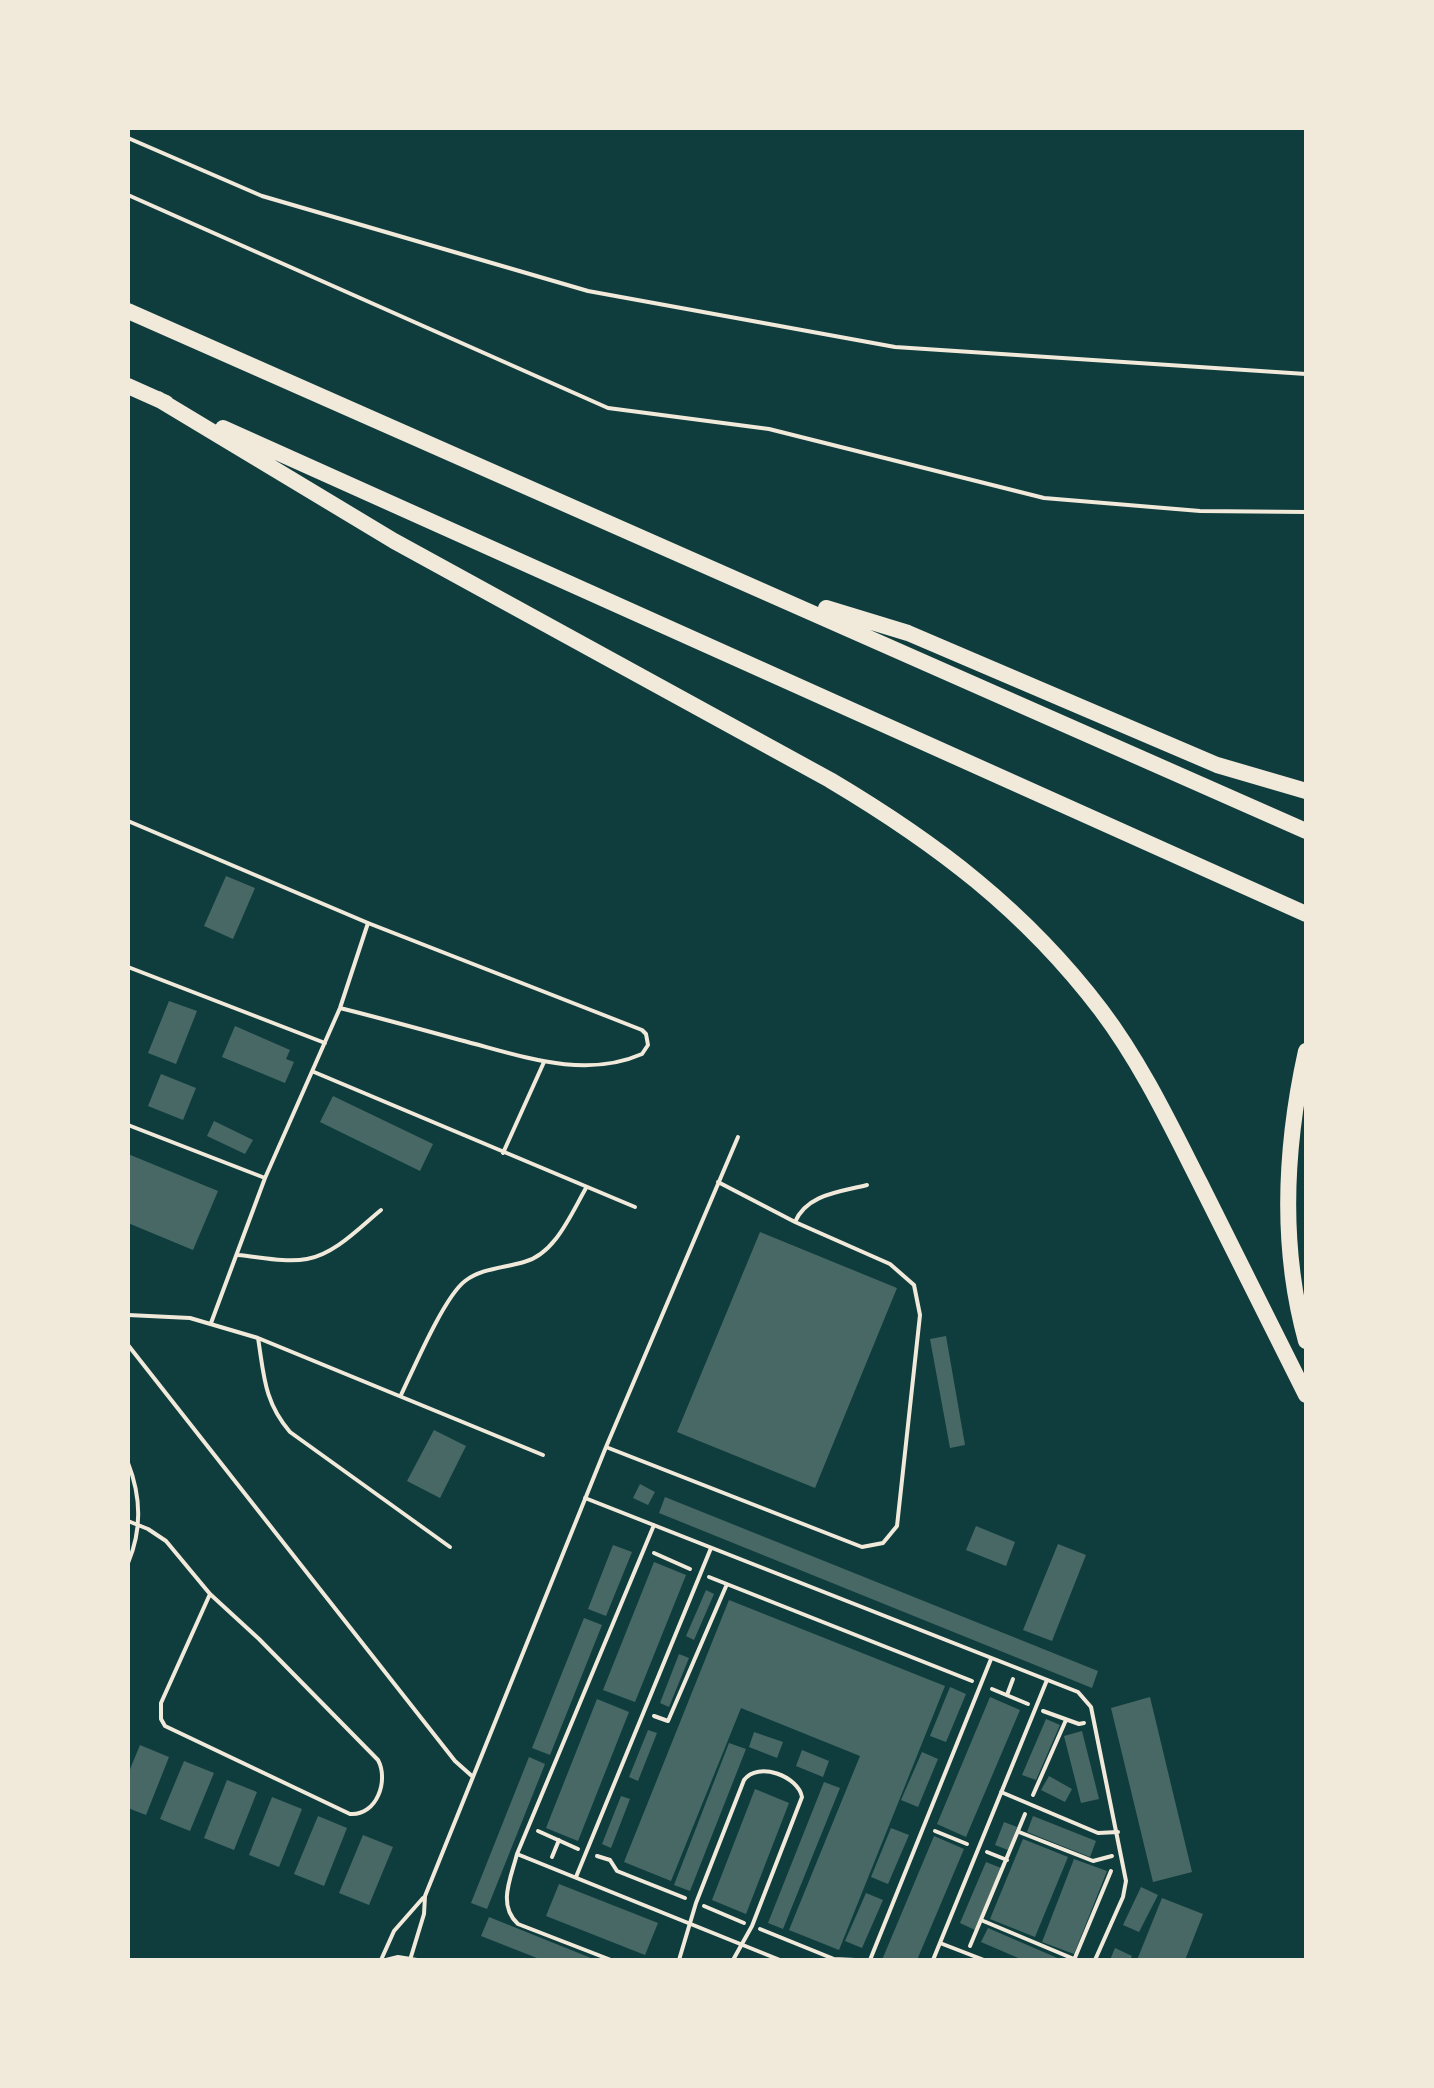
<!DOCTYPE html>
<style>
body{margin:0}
#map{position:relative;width:1434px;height:2088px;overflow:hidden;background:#0f3d3e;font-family:"Work Sans",sans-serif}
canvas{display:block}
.frame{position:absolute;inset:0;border:130px solid #f1e9da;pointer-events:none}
</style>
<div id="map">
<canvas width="1434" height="2088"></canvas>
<div class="frame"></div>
</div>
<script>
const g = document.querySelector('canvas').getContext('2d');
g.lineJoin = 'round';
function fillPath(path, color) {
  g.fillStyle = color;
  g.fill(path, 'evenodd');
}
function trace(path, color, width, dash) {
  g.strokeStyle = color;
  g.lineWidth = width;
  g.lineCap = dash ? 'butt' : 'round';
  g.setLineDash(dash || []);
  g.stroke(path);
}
const building = new Path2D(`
 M226 876 255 888 233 939 204 926Z
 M169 1001 197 1011 176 1064 148 1053Z
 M235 1026 290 1050 286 1059 294 1062 285 1083 222 1057Z
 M161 1074 196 1088 183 1120 148 1106Z
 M333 1096 433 1144 420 1171 320 1122Z
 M214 1121 253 1140 245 1154 207 1136Z
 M128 1154 218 1191 193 1250 128 1223Z
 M760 1232 897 1288 815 1488 677 1432Z
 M946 1336 965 1445 950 1448 930 1339Z
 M434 1430 466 1446 440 1498 407 1481Z
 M640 1484 655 1492 648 1505 633 1498Z
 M665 1497 1098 1671 1092 1688 659 1513Z
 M976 1526 1015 1542 1006 1566 966 1550Z
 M1058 1544 1086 1555 1052 1641 1023 1630Z
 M613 1545 632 1552 606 1616 588 1609Z
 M654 1562 686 1575 635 1702 603 1690Z
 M706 1590 714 1594 694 1640 686 1636Z
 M729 1600 945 1686 839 1950 789 1930 860 1756 741 1708 671 1881 624 1862Z
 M584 1618 602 1625 550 1755 532 1748Z
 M679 1654 689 1658 669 1707 660 1703Z
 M950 1687 966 1694 946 1742 930 1736Z
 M990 1697 1020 1710 966 1837 937 1824Z
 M1150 1697 1192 1872 1153 1882 1111 1708Z
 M597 1699 629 1712 578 1841 546 1828Z
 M1046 1719 1060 1725 1036 1780 1022 1775Z
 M648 1730 657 1733 638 1781 629 1777Z
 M1082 1731 1099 1799 1081 1803 1064 1736Z
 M754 1732 783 1742 777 1758 749 1747Z
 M729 1743 746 1749 690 1891 674 1885Z
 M140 1745 169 1757 146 1815 128 1808V1774Z
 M802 1750 829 1761 823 1777 796 1766Z
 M922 1752 938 1759 918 1807 901 1800Z
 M529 1757 545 1764 487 1909 471 1903Z
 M184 1761 214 1773 190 1831 160 1819Z
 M1049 1776 1072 1789 1065 1802 1041 1790Z
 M227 1780 257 1792 234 1850 204 1838Z
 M824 1782 840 1788 783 1929 768 1923Z
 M755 1789 789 1803 746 1914 712 1900Z
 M621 1796 630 1799 611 1848 602 1844Z
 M272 1797 302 1809 279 1867 249 1855Z
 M318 1816 347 1828 324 1886 294 1874Z
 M1033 1816 1096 1841 1090 1857 1027 1832Z
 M1004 1822 1017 1827 1008 1850 995 1845Z
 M891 1828 909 1835 888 1884 871 1877Z
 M363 1835 393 1847 369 1905 339 1893Z
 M934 1836 964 1849 917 1960H882Z
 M1023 1839 1068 1857 1035 1937 990 1919Z
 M1074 1859 1107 1871 1074 1954 1042 1942Z
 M986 1862 1001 1868 975 1930 960 1923Z
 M559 1884 658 1923 645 1955 546 1916Z
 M1141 1887 1158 1895 1139 1932 1123 1925Z
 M866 1893 883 1900 862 1948 845 1941Z
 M1162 1898 1203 1914 1185 1960H1137Z
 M489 1917 596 1960H542L481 1936Z
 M988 1928 1062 1960H1023L981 1942Z
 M1115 1948 1132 1956 1130 1960H1110Z`);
const path = new Path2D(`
 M128 195 608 408 769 429 1044 498 1200 511 1306 512
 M654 1553 690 1569
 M709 1577 972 1681
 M992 1689 1028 1704
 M1007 1695 1013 1679
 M1043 1711 1079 1724 1084 1723
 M654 1716 668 1721 727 1584
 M1033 1795 1066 1720
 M538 1831 578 1849
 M935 1831 967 1844
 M1019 1832 1093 1861 1112 1856
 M987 1852 1007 1860
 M597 1856 610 1860 617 1871 685 1898
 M552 1857 559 1840
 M704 1906 744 1923
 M981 1920 1074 1959
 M760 1929 834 1959 855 1960
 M970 1946 1025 1814
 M1074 1960 1111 1871`);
const service = new Path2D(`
 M128 138 262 196 588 291 895 347 1306 374
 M128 821 368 923 642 1030 646 1034 648 1045 642 1054C583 1080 519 1055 460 1040 420 1029 380 1018 340 1008
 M128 967 325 1043
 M314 1072 635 1207
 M128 1125 265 1178
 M503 1153 544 1062
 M795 1222C807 1194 840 1192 867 1185
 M238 1255C260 1257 286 1263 307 1259 335 1254 359 1228 381 1210
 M128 1315 190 1318 258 1338 543 1455
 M211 1323 265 1178 340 1008 368 923
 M258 1338C264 1375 264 1402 290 1432L450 1547
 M128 1345 455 1761 473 1777
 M401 1395C414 1368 444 1297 465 1281 482 1268 504 1268 524 1262 555 1254 571 1214 586 1188
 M606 1447 862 1547 883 1543 897 1526 920 1315 914 1285 890 1264 795 1222 718 1182
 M128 1463C141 1496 142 1530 128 1563
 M585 1498 1078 1692 1091 1707 1126 1881 1123 1897 1095 1960
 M128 1521 148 1529 166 1541 210 1594 259 1639 378 1760C389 1780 377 1816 350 1814L165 1726 161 1719V1703L210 1594
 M1001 1792 1098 1833 1118 1832
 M517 1854 780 1960
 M576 1877 711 1548
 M940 1943 984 1960
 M381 1960 394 1931 423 1898
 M386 1960 398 1957 417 1960
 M410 1960 424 1914 425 1896 606 1447 738 1137
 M611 1960 518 1924C497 1905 511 1878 517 1854L654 1525
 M679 1960 696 1903 744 1780C758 1761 798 1776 802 1797L752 1926 733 1960
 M870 1960 991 1659
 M933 1960 1047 1680`);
const motorway = new Path2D(`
 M128 311 1306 831
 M128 386 166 403
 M158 399 394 541 830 780C936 843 1025 910 1101 1010 1141 1063 1170 1124 1200 1183 1235 1254 1271 1324 1306 1395
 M223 428 1306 914
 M826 608 908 633 1217 765 1306 791
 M1306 1051C1285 1146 1280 1247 1306 1341`);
fillPath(building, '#486865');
trace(path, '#f1e9da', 4);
trace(service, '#f1e9da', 4);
trace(motorway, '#f1e9da', 16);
</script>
